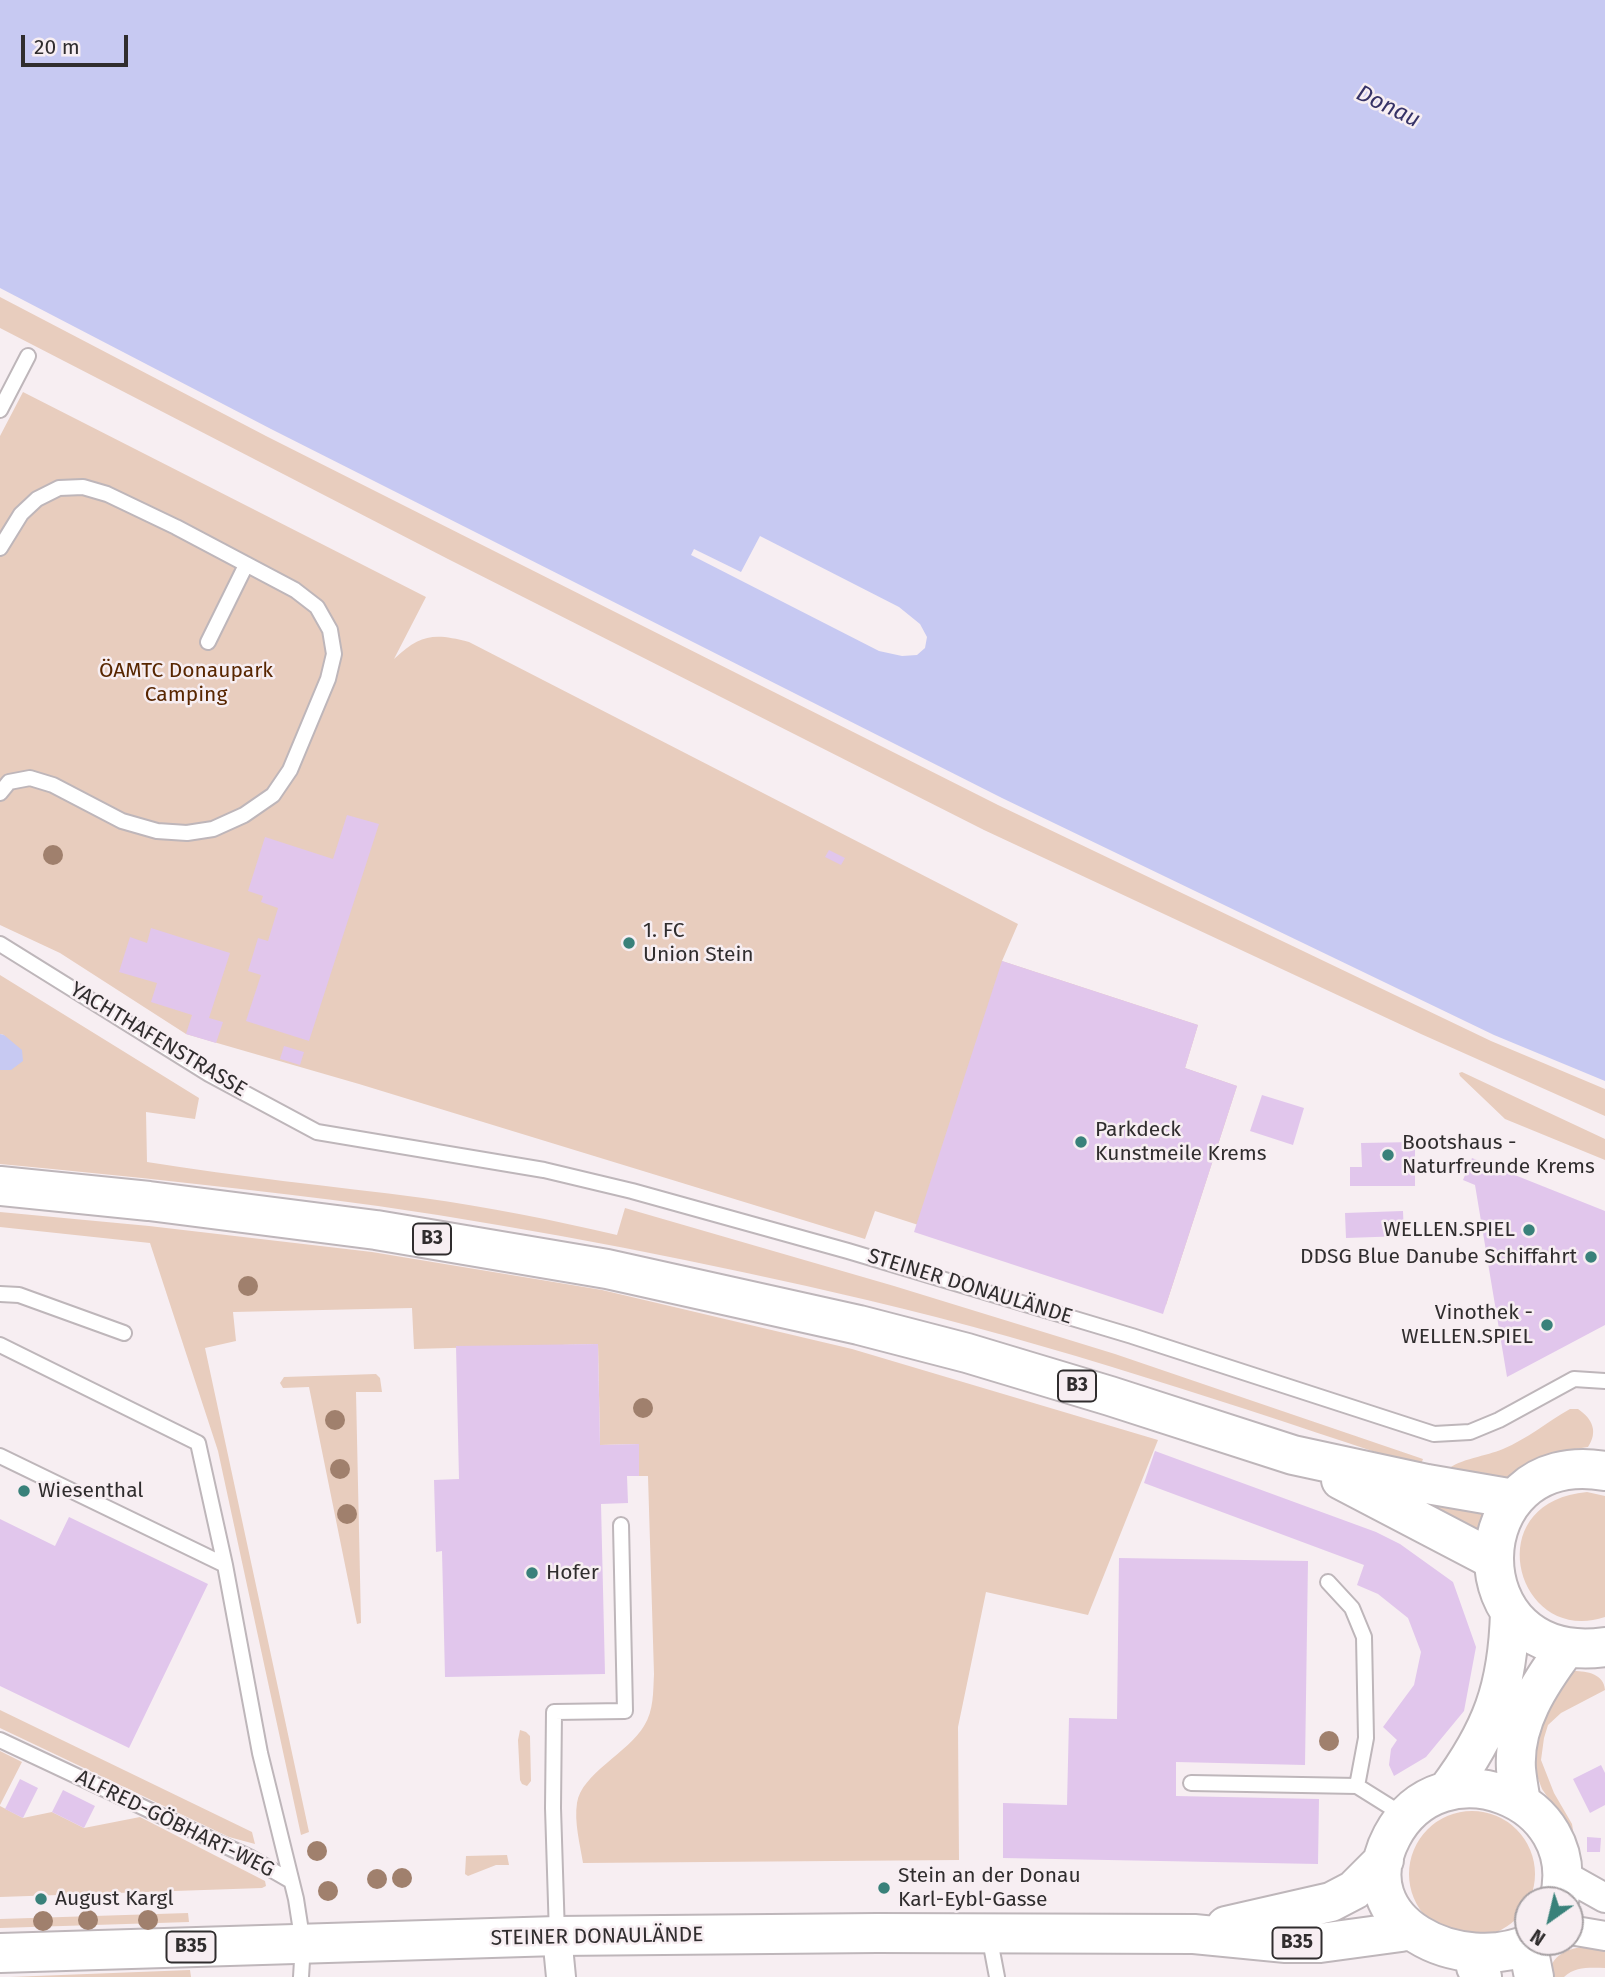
<!DOCTYPE html>
<meta charset="utf-8">
<style>
body{margin:0}
#map{position:relative;width:1605px;height:1977px;overflow:hidden;background:#f7eef2;font-family:"Fira Sans",sans-serif}
canvas{display:block}
.north{position:absolute;left:1514px;top:1886px;width:70px;height:70px;box-sizing:border-box;background:#f7eef2;border:2px solid #a7a1a4;border-radius:50%;rotate:214deg;font-size:19px;font-weight:700;line-height:28px;text-align:center;color:#302d2e}
.north::after{content:'';display:block;margin:auto;width:24px;height:32px;background:#39817a;clip-path:polygon(50% 0,100% 100%,50% 72%,0 100%)}
.scale{position:absolute;left:21px;top:35px;width:107px;height:32px;box-sizing:border-box;border:4px solid #302d2e;border-top:0;padding-left:9px;font-size:21px;line-height:24px;white-space:nowrap;color:#302d2e;-webkit-text-stroke:5px #f7eef2;paint-order:stroke}
</style>
<div id="map">
<canvas width="1605" height="1977"></canvas>
<div class="north">N</div>
<div class="scale">20 m</div>
</div>
<script>
const g = document.querySelector('canvas').getContext('2d');
g.lineJoin = 'round';
function fillPath(path, color) {
  g.fillStyle = color;
  g.fill(path, 'evenodd');
}
function trace(path, color, width, dash) {
  g.strokeStyle = color;
  g.lineWidth = width;
  g.lineCap = dash ? 'butt' : 'round';
  g.setLineDash(dash || []);
  g.stroke(path);
}
function drawText(font, color, halo, rows, align = 'center') {
  g.font = font + ' "Fira Sans",sans-serif';
  g.lineWidth = 5;
  g.setLineDash([]);
  g.textBaseline = 'middle';
  g.strokeStyle = halo;
  g.fillStyle = color;
  for (const [text, x, y, turn = 0] of rows) {
    g.save();
    g.translate(x, y);
    g.rotate((+turn || 0) * Math.PI / 180);
    g.textAlign = isNaN(turn) ? turn : align;
    if (halo) g.strokeText(text, 0, 0);
    g.fillText(text, 0, 0);
    g.restore();
  }
}
const green = new Path2D(`
 M0 297 266 436 998 805 1491 1041 1605 1089V1116L1421 1034 984 830 448 559 0 328Z
 M23 392 426 597 394 659C421 634 434 633 469 642L1018 924 1002 961 1198 1025 1185 1068 1237 1086 1166 1305 875 1211 865 1239 359 1084 186 1034 60 953 0 925V436Z
 M0 975 199 1098 195 1119 146 1112 147 1162C239 1177 331 1186 423 1198 488 1207 553 1220 617 1235L625 1208 894 1286 1115 1354 1423 1459 1420 1467C1237 1406 1054 1344 867 1300 706 1262 542 1230 378 1206 253 1189 126 1176 0 1164V1070L11 1069 4 1035 0 1034Z
 M1462 1072 1605 1139V1160L1505 1119 1460 1076 1459 1073Z
 M0 1212 149 1226 372 1252 602 1290 852 1349 1158 1440 1088 1615 986 1592 958 1727 959 1860 583 1863C580 1844 574 1822 577 1803 581 1774 629 1752 644 1726 654 1710 653 1692 654 1674L648 1476H639L638 1444 600 1445 598 1344 414 1349 412 1308 233 1312 236 1341 205 1348 309 1832 301 1835 218 1451 150 1243 0 1227Z
 M376 1374 380 1378 382 1392H356L361 1623 357 1624 309 1387 283 1388 280 1383 284 1377Z
 M1570 1409H1578C1593 1419 1598 1432 1588 1447L1555 1452 1507 1477 1490 1481 1447 1470C1459 1459 1487 1456 1503 1449 1527 1439 1547 1422 1570 1409Z
 M1346 1471 1484 1514 1478 1530 1345 1475Z
 M1587 1492 1605 1496V1617C1517 1647 1476 1502 1587 1492Z
 M1574 1671C1587 1671 1604 1674 1605 1690L1561 1713 1548 1725 1544 1738 1541 1760 1554 1793 1572 1824 1574 1836 1542 1789 1532 1763 1539 1714 1565 1676Z
 M0 1710 252 1832 255 1844 229 1837 0 1728Z
 M520 1730 526 1732 530 1736 531 1781 527 1786 522 1784 520 1780 518 1740Z
 M0 1751 22 1762 0 1805Z
 M0 1806 23 1818 52 1812 84 1828 140 1817 265 1881 266 1886 262 1888 0 1897Z
 M1409 1874a63 63 0 1 1 126 0a63 63 0 1 1-126 0Z
 M507 1855 509 1865H496L468 1876 465 1874 466 1856Z
 M188 1913 189 1922 0 1928V1919Z
 M1589 1946 1605 1949V1968C1590 1968 1576 1966 1564 1977H1548C1551 1954 1568 1948 1589 1946Z
 M190 1970 191 1977H10Z`);
const water = new Path2D(`
 M0 0H1605V1081L1494 1035 1002 798 271 429 0 288Z
 M0 1034 4 1035 22 1050 23 1061 11 1070H0Z`);
const pier = new Path2D(`
 M760 536 899 607 920 624 927 637 925 648 917 655 902 656 879 651 691 555 694 549 741 572Z`);
const building = new Path2D(`
 M347 815 379 824 309 1041 246 1021 261 975 248 971 258 938 268 941 278 908 261 902 263 896 248 891 265 837 333 859Z
 M829 850 845 858 841 865 825 857Z
 M151 928 230 953 209 1018 223 1022 216 1043 186 1034 192 1015 151 1002 157 983 119 972 130 937 147 943Z
 M1002 961 1198 1025 1185 1068 1237 1086 1163 1314 914 1232Z
 M284 1046 304 1052 300 1065 280 1059Z
 M1262 1095 1304 1108 1293 1145 1250 1131Z
 M1415 1142V1186H1350V1167H1362L1361 1143Z
 M1472 1158 1605 1211V1325L1507 1377 1475 1185 1463 1180Z
 M1403 1211 1404 1236 1346 1238 1345 1213Z
 M598 1344 600 1445 639 1444V1476H627L628 1503 601 1504 605 1674 445 1677 442 1551 436 1552 434 1480 459 1479 456 1346Z
 M1155 1451 1376 1532 1400 1544 1453 1582 1476 1647 1464 1711 1426 1757 1394 1776 1389 1765 1391 1749 1397 1740 1383 1727 1414 1685 1421 1652 1408 1618 1378 1594 1357 1585 1364 1565 1144 1483Z
 M69 1517 208 1584 129 1748 0 1686V1519L55 1546Z
 M1119 1558 1308 1561 1305 1765 1176 1762V1796L1319 1799 1318 1864 1003 1858V1803L1067 1805 1069 1718 1117 1719Z
 M1601 1765 1605 1773V1805L1590 1813 1573 1779Z
 M20 1779 38 1788 23 1818 5 1809Z
 M63 1790 95 1806 84 1828 52 1812Z
 M1587 1837 1601 1838 1600 1852H1587Z`);
const lane = new Path2D(`
 M0 410 28 356
 M0 548 21 514 37 499 59 488 83 487 107 494 176 527 295 590 317 607 330 630 334 654 328 679 290 770 273 795 244 815 213 829 187 833 157 831 122 821 53 785 30 778 9 782 0 793
 M208 642 246 565
 M0 944 209 1074 317 1132 544 1170 632 1191 848 1251 1132 1336 1434 1434 1470 1432 1499 1420 1574 1379 1605 1381
 M0 1294 19 1295 124 1333
 M0 1345 198 1443 225 1565 260 1753 296 1899 303 1944 301 1977
 M0 1456 225 1565
 M1328 1582 1352 1608 1364 1637 1366 1738 1357 1786
 M0 1740 251 1858 291 1881
 M1191 1783 1357 1786 1405 1816
 M557 1935 553 1808 554 1712 625 1711 621 1525
 M989 1935 997 1977`);
const street = new Path2D(`
 M1562 1874 1605 1898
 M1570 1930 1605 1936
 M557 1936 561 1977`);
const secondary = new Path2D(`
 M1528 1947 1534 1977
 M1476 1967 1482 1977`);
const primary = new Path2D(`
 M1605 1471C1459 1446 1455 1668 1605 1647
 M1447 1791C1492 1731 1508 1687 1510 1612
 M1521 1802C1519 1791 1517 1780 1516 1769 1513 1723 1540 1683 1566 1648
 M1226 1926 1331 1902 1354 1890 1384 1860
 M1534 1942C1461 1977 1346 1923 1392 1836 1441 1743 1586 1798 1559 1900
 M0 1953 557 1936 877 1933 1194 1934 1286 1943H1320L1401 1932`);
const highway = new Path2D(`
 M0 1186 149 1201 376 1230 607 1269 859 1325 967 1353 1110 1396 1293 1455 1427 1484 1514 1499
 M1341 1480 1492 1559`);
const trees = [
 [53,855],
 [248,1286],
 [643,1408],
 [335,1420],
 [340,1469],
 [347,1514],
 [1329,1741],
 [317,1851],
 [402,1878],
 [377,1879],
 [328,1891],
 [88,1920],
 [148,1920],
 [43,1921]
];
const markers = [
 [629,943,7,"#39817a"],
 [1081,1142,7,"#39817a"],
 [1388,1155,7,"#39817a"],
 [1529,1230,7,"#39817a"],
 [1591,1257,7,"#39817a"],
 [1547,1325,7,"#39817a"],
 [24,1491,7,"#39817a"],
 [532,1573,7,"#39817a"],
 [884,1888,7,"#39817a"],
 [41,1899,7,"#39817a"]
];
const shields = [
 [432,1239,38],
 [1077,1386,38],
 [1297,1943,49],
 [191,1947,49]
];
const shieldNames = [
 ["B3",432,1239],
 ["B3",1077,1386],
 ["B35",1297,1943],
 ["B35",191,1947]
];
const parkNames = [
 ["ÖAMTC Donaupark",186,671],
 ["Camping",186,695]
];
const poiNames = [
 ["1. FC",643,931],
 ["Union Stein",643,955],
 ["Parkdeck",1095,1130],
 ["Kunstmeile Krems",1095,1154],
 ["Bootshaus -",1402,1143],
 ["Naturfreunde Krems",1402,1167],
 ["WELLEN.SPIEL",1515,1230,"right"],
 ["DDSG Blue Danube Schiffahrt",1577,1257,"right"],
 ["Vinothek -",1533,1313,"right"],
 ["WELLEN.SPIEL",1533,1337,"right"],
 ["Wiesenthal",38,1491],
 ["Hofer",546,1573],
 ["Stein an der Donau",898,1876],
 ["Karl-Eybl-Gasse",898,1900],
 ["August Kargl",55,1899]
];
const streetNames = [
 ["YACHTHAFENSTRASSE",158,1040,31],
 ["STEINER DONAULÄNDE",970,1287,17],
 ["ALFRED-GÖBHART-WEG",175,1824,26],
 ["STEINER DONAULÄNDE",597,1937,-1]
];
const waterNames = [
 ["Donau",1388,107,26]
];
fillPath(green, '#e8cdbe');
fillPath(water, '#c7c9f2');
fillPath(pier, '#f7eef2');
fillPath(building, '#e1c6ec');
trace(lane, '#beb6ba', 18);
trace(street, '#beb6ba', 32);
trace(secondary, '#beb6ba', 42);
trace(primary, '#beb6ba', 42);
trace(highway, '#beb6ba', 42);
trace(lane, '#fff', 14);
trace(street, '#fff', 28);
trace(secondary, '#fff', 38);
trace(primary, '#fff', 38);
trace(highway, '#fff', 38);
g.fillStyle = '#a0806d';
for (const [x, y] of trees) {
  g.beginPath();
  g.arc(x, y, 10, 0, 2 * Math.PI);
  g.fill();
}
for (const [x, y, r, color] of markers) {
  const dot = new Path2D();
  dot.arc(x, y, r, 0, 2 * Math.PI);
  g.fillStyle = color;
  g.fill(dot);
  trace(dot, '#f7eef2', 2.5);
}
for (const [x, y, w] of shields) {
  const box = new Path2D();
  box.roundRect(x - w / 2, y - 15.5, w, 31, 5);
  g.fillStyle = '#f7eef2';
  g.fill(box);
  trace(box, '#302d2e', 2);
}
drawText('bold 19px', '#302d2e', null, shieldNames);
drawText('21px', '#582600', '#f7eef2', parkNames);
drawText('21px', '#302d2e', '#f7eef2', poiNames, 'left');
drawText('21px', '#302d2e', '#f7eef2', streetNames);
drawText('italic 23px', '#363266', '#f7eef2', waterNames);
</script>
